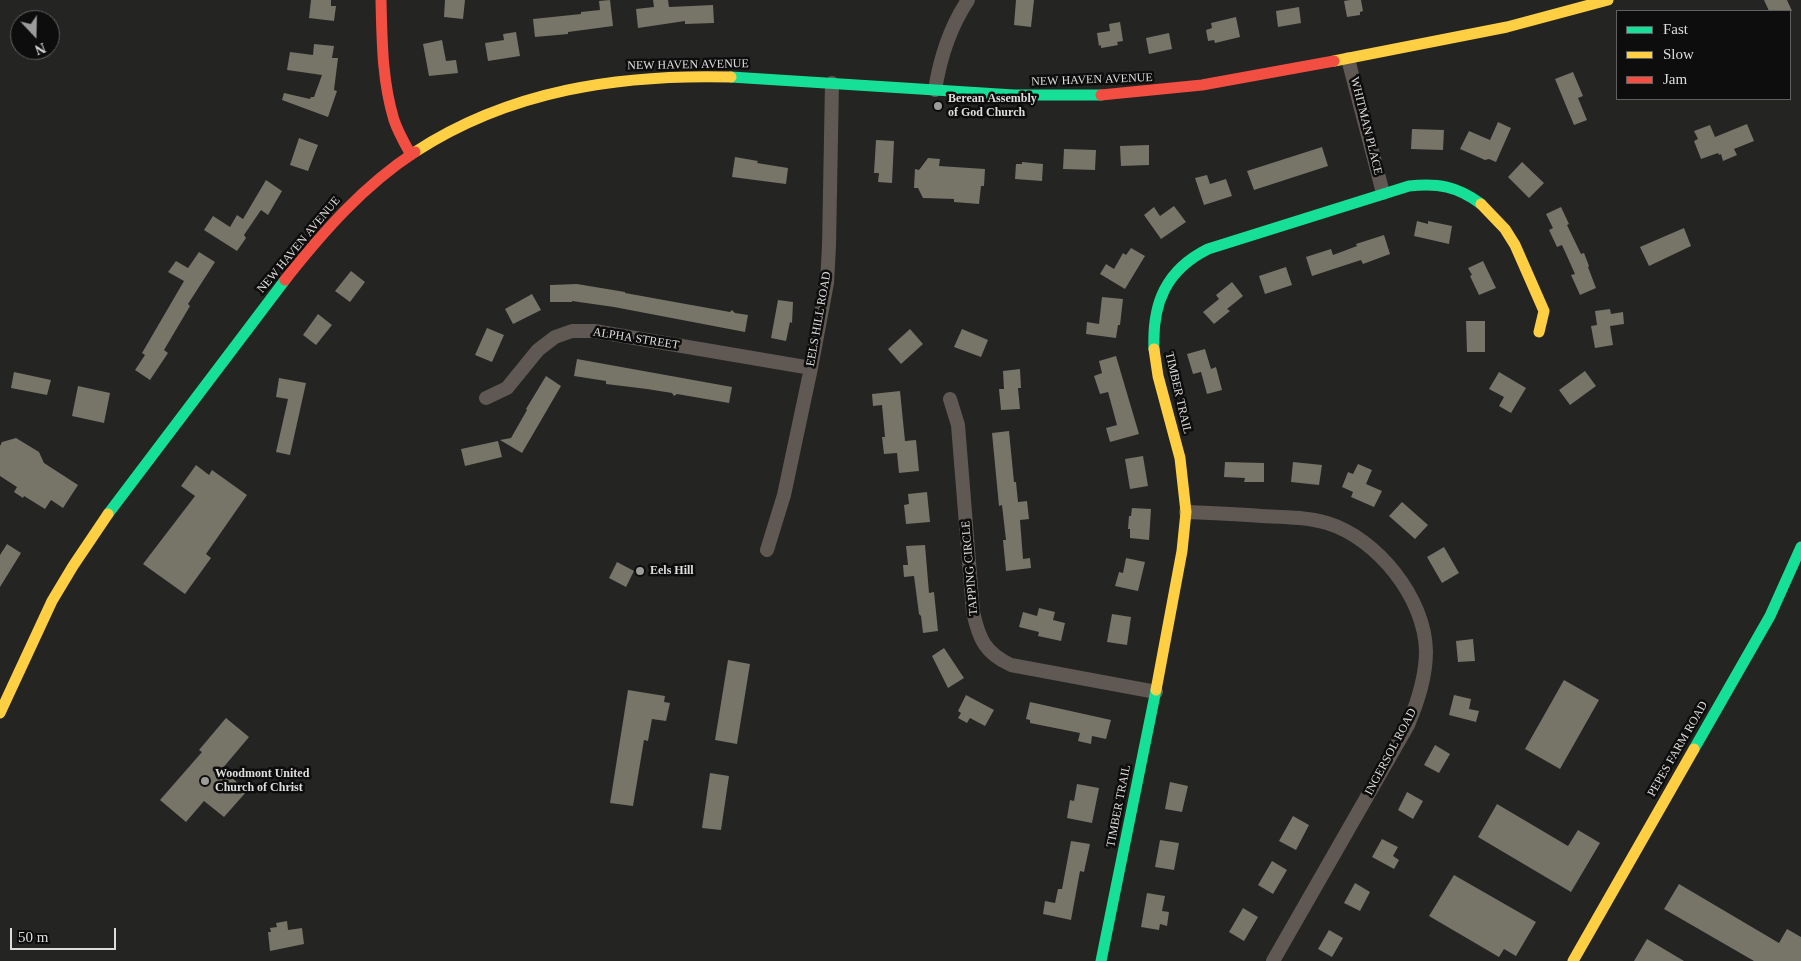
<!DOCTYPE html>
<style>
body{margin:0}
#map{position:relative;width:1801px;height:961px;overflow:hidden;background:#242423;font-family:"Times New Roman",serif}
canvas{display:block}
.legend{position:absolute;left:1616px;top:10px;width:175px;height:90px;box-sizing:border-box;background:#0e0d0d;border:1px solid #616060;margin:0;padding:6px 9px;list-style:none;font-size:15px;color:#dedddc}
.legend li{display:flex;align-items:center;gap:10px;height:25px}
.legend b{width:25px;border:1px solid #616060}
.north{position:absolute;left:10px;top:10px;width:50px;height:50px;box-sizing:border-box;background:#0e0d0d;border:1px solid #616060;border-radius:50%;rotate:159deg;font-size:14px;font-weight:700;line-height:20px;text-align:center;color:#dedddc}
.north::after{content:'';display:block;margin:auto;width:18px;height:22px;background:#9d9c9b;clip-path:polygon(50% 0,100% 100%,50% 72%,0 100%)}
.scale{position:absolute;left:10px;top:928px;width:106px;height:22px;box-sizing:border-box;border:2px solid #dedddc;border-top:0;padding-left:6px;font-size:15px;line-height:18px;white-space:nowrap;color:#dedddc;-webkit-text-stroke:4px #0e0d0d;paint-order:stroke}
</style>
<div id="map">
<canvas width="1801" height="961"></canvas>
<ul class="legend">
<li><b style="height:6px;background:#16e098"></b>Fast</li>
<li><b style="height:6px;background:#ffcf43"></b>Slow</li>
<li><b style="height:6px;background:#f24e42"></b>Jam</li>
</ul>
<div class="north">N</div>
<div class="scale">50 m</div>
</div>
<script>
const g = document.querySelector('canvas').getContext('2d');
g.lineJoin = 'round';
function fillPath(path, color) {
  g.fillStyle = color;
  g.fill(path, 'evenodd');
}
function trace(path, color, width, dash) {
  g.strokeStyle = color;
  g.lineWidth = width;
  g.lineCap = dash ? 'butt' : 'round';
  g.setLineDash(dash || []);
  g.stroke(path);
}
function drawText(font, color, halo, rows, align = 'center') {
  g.font = font + ' "Times New Roman",serif';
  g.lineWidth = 5;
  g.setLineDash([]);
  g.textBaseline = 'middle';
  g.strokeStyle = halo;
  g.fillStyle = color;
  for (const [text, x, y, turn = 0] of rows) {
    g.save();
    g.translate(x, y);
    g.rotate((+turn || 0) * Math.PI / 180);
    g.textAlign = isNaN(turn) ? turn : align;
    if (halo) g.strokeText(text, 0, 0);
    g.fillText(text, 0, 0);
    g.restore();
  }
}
const building = new Path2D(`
 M311 0H331V6H336L334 21 309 18Z
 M445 0H465L463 19 444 17Z
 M610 0 613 26 568 32V34L535 37 533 19 581 14V12L600 10 599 1Z
 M653 0H668L669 7 713 5 714 23 685 24V21L638 28 636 9 654 7Z
 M1016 0H1034L1031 27 1014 25Z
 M1350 0H1361L1363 11 1360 12V15L1347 17 1344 1Z
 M1764 0H1787L1792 11H1769Z
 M1299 7 1301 23 1278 27 1276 11Z
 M1236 17 1240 37 1215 43 1214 40 1208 41 1206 30 1212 28 1211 23Z
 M1120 22 1123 41 1117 42 1118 45 1113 46 1101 48V45L1099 46 1097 33 1110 31 1109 24Z
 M516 32 520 56 488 61 485 43 504 40 503 34Z
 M1169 33 1172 49 1149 54 1146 38Z
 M442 40 446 61 456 60 458 73 429 76 423 44Z
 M314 44 334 46 332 58H338L334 90 337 91 328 117 282 100 284 93 310 99 311 97H314L322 75 287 70 290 52 313 55Z
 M1573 72 1583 96 1578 98 1587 120 1574 125 1555 79Z
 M1498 122 1511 128 1496 162 1489 159 1485 160 1460 149 1469 131 1490 140Z
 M1747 124 1754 141 1734 149 1737 155 1723 161 1721 154 1719 155 1718 153 1701 159 1694 141 1698 139 1694 131 1710 125 1715 137Z
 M1412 129 1444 130 1443 150 1411 149Z
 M299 138 318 145 308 171 290 165Z
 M876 140 894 141 892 183 878 182 879 173H874Z
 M1149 145V165L1121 166 1120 146Z
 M1322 147 1328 166 1254 190 1247 171Z
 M1064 149 1096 150 1095 170 1063 169Z
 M735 157 758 161 757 163 788 168 786 184 732 177Z
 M928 158 940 159 939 166 985 169 984 186H981L979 204 954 202V199L923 198 918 188H914L915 169 919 170Z
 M1022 162 1043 164 1042 181 1015 179 1016 164H1022Z
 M1522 162 1544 183 1529 198 1508 177Z
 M1207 175 1210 184 1226 179 1232 196 1204 205 1195 178Z
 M266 180 282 191 268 215 261 210 244 235 246 238 237 251 204 230 213 216 230 227 237 215 243 219Z
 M1174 206 1186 222 1161 239 1144 215 1154 207 1160 216Z
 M1561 207 1569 224 1567 225 1581 254 1584 253 1589 266 1588 267 1596 288 1580 295 1571 275 1575 274 1562 245 1557 247 1549 230 1553 228 1546 214Z
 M1417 221 1428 224V221L1452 226 1449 244 1414 236Z
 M1684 228 1691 246 1649 266 1640 247Z
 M1384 235 1390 254 1363 264 1361 260 1312 276 1306 257 1331 249 1333 255 1357 246 1356 244Z
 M1131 248 1145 256 1125 289 1100 274 1106 264 1114 269 1123 253 1126 255Z
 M199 252 215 262 188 304 190 306 164 350 168 353 150 380 135 370 145 355 142 353 184 281 168 272 176 261 188 268Z
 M1483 261 1496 288 1479 295 1470 276 1472 275 1468 268Z
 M1286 267 1292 285 1265 294 1259 276Z
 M351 271 365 282 350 302 335 291Z
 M1232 282 1243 296 1227 309 1230 311 1214 324 1203 312 1219 299 1216 295Z
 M577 284 625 292V293L719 310 730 312 732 310 735 313 748 315 745 332 614 307 572 301V302H550V285Z
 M532 294 541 310 513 324 505 309Z
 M1102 297 1123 299 1120 325H1118L1116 338 1086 334 1087 322 1099 324Z
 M778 300 793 302 792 323 790 322 786 341 771 338Z
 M1610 309 1611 314 1623 312 1624 324 1610 326 1613 345 1595 348 1591 326 1597 325 1595 311Z
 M318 314 332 325 316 345 303 335Z
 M1466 321H1485V352H1467Z
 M487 328 504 335 492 362 475 355Z
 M910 329 923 344 901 364 888 349Z
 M962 329 988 340 981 357 954 347Z
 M1205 349 1211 369 1216 367 1222 390 1207 394 1201 372 1193 374 1187 354Z
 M1116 356 1139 434 1110 442 1106 428 1117 425 1108 392 1100 394 1094 376 1102 373 1099 361Z
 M577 359 732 387 729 403 677 394 674 396 672 393 647 389 606 384V381L574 376Z
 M1020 369 1021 388H1018L1020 409 1001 410 999 389H1004L1003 371Z
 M1585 371 1596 386 1570 405 1559 390Z
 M14 372 51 380 47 395 11 388Z
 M1499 372 1526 388 1511 413 1499 406 1504 397 1489 389Z
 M546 376 561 386 522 453 500 440 511 438 527 410 526 409Z
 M279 378 306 383 290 455 276 452 288 399 276 397Z
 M78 386 110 393 104 423 72 416Z
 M900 391 905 441 916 440 919 471 899 473 897 453 884 454 882 437H885L882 405 873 406 872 394Z
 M1009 431 1014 482H1016L1018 502 1027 501 1029 519 1020 520 1023 559 1030 558 1031 568 1006 571 1003 540H1006L1002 505 999 506 992 433Z
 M16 438 39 452 44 463 78 485 63 508 51 500 45 509 24 496 23 498 14 492 17 487 0 476V446L2 442Z
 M498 441 502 457 465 466 461 449Z
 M1143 456 1148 486 1130 489 1125 459Z
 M1225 462 1264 463V482H1244L1245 478 1224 477Z
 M1293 462 1322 465 1319 485 1291 482Z
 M1358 464 1372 470 1366 484 1382 491 1374 507 1351 497 1353 492 1342 487 1348 472 1353 474Z
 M196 465 209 475 212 470 247 495 206 554 211 558 185 594 143 564 195 496 181 486Z
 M927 492 930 522 906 524 904 505 909 504 908 494Z
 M1402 502 1428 525 1415 539 1389 516Z
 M1132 508 1151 509 1149 540 1130 538V529H1128L1129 516H1131Z
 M7 544 21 553 0 587V555Z
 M925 545 929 593 934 592 938 631 923 633 921 616 919 614 914 576 904 577 903 565H908L906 546Z
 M1444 547 1459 573 1442 583 1427 557Z
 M1126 558 1145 562 1138 591 1115 586 1119 572 1123 573Z
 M617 562 634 571 626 587 609 578Z
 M1039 608 1055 612 1053 620 1065 623 1061 641 1038 636 1039 632 1019 627 1023 612 1037 616Z
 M1112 614 1131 617 1127 645 1107 642Z
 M1473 639 1475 661 1458 662 1456 641Z
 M944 648 964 678 948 688 932 656Z
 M728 660 750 664 737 744 715 740Z
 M1564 680 1599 700 1560 769 1525 749Z
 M628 690 665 696 664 702 670 703 666 721 652 719 648 741 644 740 633 806 610 803Z
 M966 695 994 710 985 726 970 718 967 723 958 718 961 713 958 711Z
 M1454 695 1471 699 1469 709 1479 711 1476 722 1449 715Z
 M1030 702 1111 720 1106 739 1092 736 1091 744 1078 741 1080 733 1030 723V720L1026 719Z
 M226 718 249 737 222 769 247 791 224 817 204 801 186 822 160 800 202 752 199 750Z
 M1435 745 1450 754 1439 773 1424 765Z
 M710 773 729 776 721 830 702 828Z
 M1170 782 1188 786 1182 812 1165 809Z
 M1077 784 1099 788 1092 823 1067 818 1070 800 1074 801Z
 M1407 792 1423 801 1413 819 1398 810Z
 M1497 804 1568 846 1578 830 1600 843 1571 892 1478 837Z
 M1293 816 1309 825 1296 850 1279 841Z
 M1382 839 1398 847 1393 856 1399 860 1394 869 1372 857Z
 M1160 840 1179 843 1174 870 1155 867Z
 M1071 841 1090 844 1084 872 1080 871 1071 920 1043 914 1045 901 1055 903 1058 889H1062Z
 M1272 861 1287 870 1273 894 1258 885Z
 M1454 875 1536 922 1516 956 1504 949 1499 957 1429 916Z
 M1355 883 1370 892 1360 911 1344 903Z
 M1679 884 1779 943 1787 929 1801 937V961H1754L1664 909Z
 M1147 893 1165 896 1162 911 1169 912 1167 926 1160 924 1159 930 1141 927Z
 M1243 908 1258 917 1244 941 1229 932Z
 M287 921 288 930 302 928 304 944 270 951 268 932H271L270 928 277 927 276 923Z
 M1329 930 1343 938 1332 957 1318 949Z
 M1647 939 1684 961H1634Z`);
const street = new Path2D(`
 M1348 59 1383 193
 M935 90C940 58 950 27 968 0
 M486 398 507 388 538 350 555 337 572 331H594L811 368
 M950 399 958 425 973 612C979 639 985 653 1011 665L1156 692
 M1186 512C1212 513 1237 514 1262 516 1284 517 1306 517 1327 523 1377 538 1425 598 1426 651 1426 677 1418 701 1408 725L1273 961
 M767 550 784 495 811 368 827 283 829 246 832 83`);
const fast = new Path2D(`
 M731 77 1014 95H1101
 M1154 349C1152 303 1166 270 1208 249L1409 186C1438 183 1457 186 1481 204
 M108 514 285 280
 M1694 749 1770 616 1801 547
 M1101 961 1156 690`);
const slow = new Path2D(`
 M1334 61 1507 27 1608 0
 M415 152C510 90 620 74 731 77
 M1481 204 1505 229 1515 245 1544 311 1539 332
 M1154 349 1158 376 1180 458 1186 512 1182 551 1156 690
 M0 713 52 601 73 566 108 514
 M1573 961 1694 749`);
const jam = new Path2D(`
 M381 0C382 40 382 81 394 120 398 132 405 144 411 155
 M1101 95 1202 85 1334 61
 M285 280C323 232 363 186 415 152`);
const markers = [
 [938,106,5,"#9d9c9b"],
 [640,571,5,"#9d9c9b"],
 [205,781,5,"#9d9c9b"]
];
const streetNames = [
 ["NEW HAVEN AVENUE",688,65,-1],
 ["NEW HAVEN AVENUE",1092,80,-2],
 ["WHITMAN PLACE",1366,126,76],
 ["NEW HAVEN AVENUE",299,245,-50],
 ["EELS HILL ROAD",819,319,-80],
 ["ALPHA STREET",636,339,9],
 ["TIMBER TRAIL",1178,393,77],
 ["TAPPING CIRCLE",970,568,-95],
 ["PEPES FARM ROAD",1678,749,-60],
 ["INGERSOL ROAD",1391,752,-62],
 ["TIMBER TRAIL",1119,806,-79]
];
const poiNames = [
 ["Berean Assembly",948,99],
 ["of God Church",948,113],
 ["Eels Hill",650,571],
 ["Woodmont United",215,774],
 ["Church of Christ",215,788]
];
fillPath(building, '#777468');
trace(street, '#5f5853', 14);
trace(fast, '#16e098', 11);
trace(slow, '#ffcf43', 11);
trace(jam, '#f24e42', 11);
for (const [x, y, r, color] of markers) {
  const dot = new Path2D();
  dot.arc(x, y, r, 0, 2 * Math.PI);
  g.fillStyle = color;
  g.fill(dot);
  trace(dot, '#0e0d0d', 2);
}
drawText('12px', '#dedddc', '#0e0d0d', streetNames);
drawText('bold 12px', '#dedddc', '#0e0d0d', poiNames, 'left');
</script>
